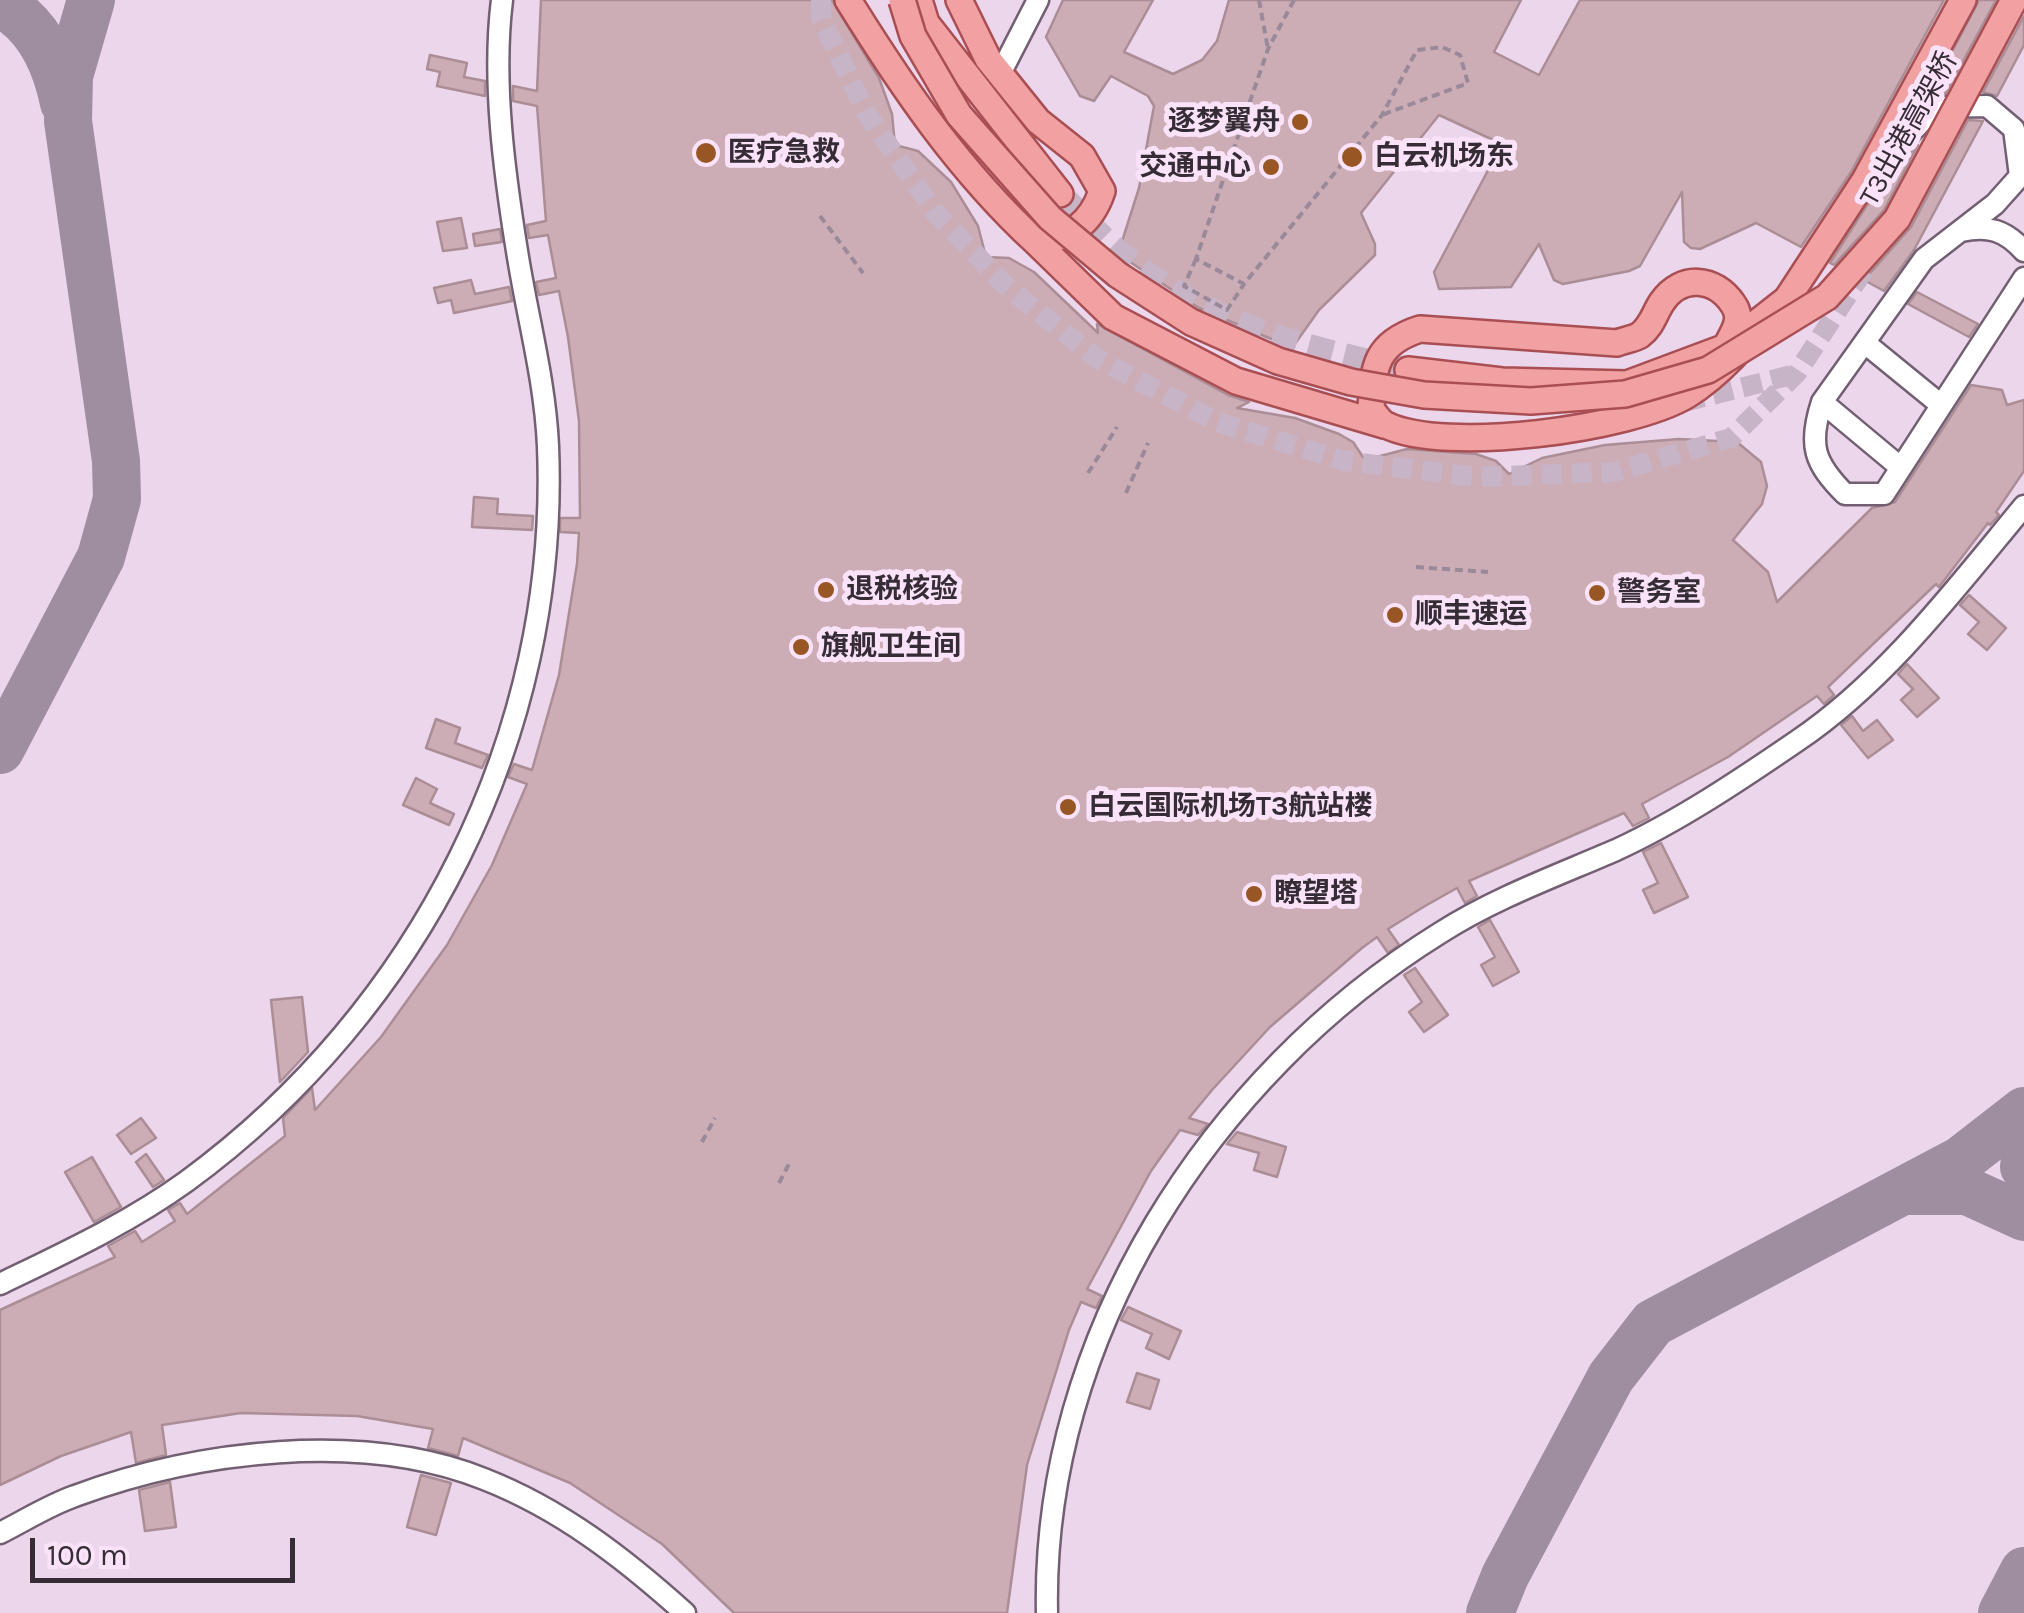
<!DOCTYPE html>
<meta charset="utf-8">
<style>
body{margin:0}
#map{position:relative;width:2024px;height:1613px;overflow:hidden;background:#ecd6ec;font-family:Karla,sans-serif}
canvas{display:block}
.scale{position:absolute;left:30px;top:1538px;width:265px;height:45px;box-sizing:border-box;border:5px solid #352c35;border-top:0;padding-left:12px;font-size:30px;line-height:35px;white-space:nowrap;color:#352c35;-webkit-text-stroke:8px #fae3f9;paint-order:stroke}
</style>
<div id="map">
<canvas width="2024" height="1613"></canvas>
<div class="scale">100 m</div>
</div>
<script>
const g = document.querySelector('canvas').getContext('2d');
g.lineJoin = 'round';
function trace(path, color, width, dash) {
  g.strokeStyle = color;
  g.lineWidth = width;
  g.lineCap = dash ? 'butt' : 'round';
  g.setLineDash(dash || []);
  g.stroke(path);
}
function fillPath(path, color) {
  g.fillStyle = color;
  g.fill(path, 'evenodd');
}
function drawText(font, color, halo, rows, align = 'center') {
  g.font = font + ' Karla,"Noto Sans SC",sans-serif';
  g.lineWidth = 10;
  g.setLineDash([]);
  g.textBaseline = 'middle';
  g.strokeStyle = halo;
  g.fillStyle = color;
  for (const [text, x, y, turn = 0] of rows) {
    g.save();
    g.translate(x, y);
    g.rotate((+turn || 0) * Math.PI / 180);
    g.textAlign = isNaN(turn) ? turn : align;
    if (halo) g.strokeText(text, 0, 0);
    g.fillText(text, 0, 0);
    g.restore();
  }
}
const taxiway = new Path2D(`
 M0 3C38 23 56 63 64 103
 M0 750 101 557 117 499 116 461 68 121 69 76 91 0
 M2024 1166V1167
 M1909 1191H1967L2024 1217
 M1490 1613 1505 1576 1611 1377 1653 1323 1961 1160 2024 1111
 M2002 1613 2024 1571`);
const building = new Path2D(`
 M541 0H832L879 78 892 114 895 145 918 151 951 182 978 226 986 257 1009 258 1034 272 1098 333 1097 324 1228 395 1249 402 1237 408 1295 418 1339 434 1353 442 1365 460 1407 449 1476 454 1496 461 1509 474 1542 458 1605 445 1679 439 1737 442 1761 462 1767 486 1762 504 1733 540 1768 572 1777 602 1872 508 1895 502 1971 385 2002 390 2007 405 2024 400V471L1996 512 1999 515 1990 525 1988 523 1939 587 1936 584 1828 687 1834 695 1824 704 1817 696 1728 757 1642 804 1649 818 1633 826 1624 813 1469 881 1477 896 1465 903 1457 888 1425 906 1388 929 1399 945 1388 953 1377 937 1362 948 1270 1027 1212 1090 1189 1118 1208 1124 1198 1135 1180 1130 1151 1171 1087 1289 1102 1296 1096 1308 1081 1302 1069 1330 1027 1465 1007 1613H734L662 1544 570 1483 463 1438 458 1456 428 1448 433 1429 357 1416 241 1413 162 1425 166 1455 136 1463 131 1432 61 1456 0 1485V1310L115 1257 108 1246 135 1231 142 1242 175 1221 168 1210 180 1203 187 1214 285 1136 283 1118 312 1088 315 1110 381 1037 447 945 492 865 527 784 508 777 514 764 532 770 559 675 577 564 579 533 560 532V518H580L579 421 568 337 559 291 539 295 536 282 556 278 548 235 529 238 527 225 546 221 537 106 513 101V86L537 91Z
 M1063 0H1153L1124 52 1173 74 1202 60 1217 41 1229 0H1521L1494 52 1539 75 1580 0H1944L1851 172 1801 247 1756 223 1700 249 1691 248 1684 242 1682 192 1640 266 1629 271 1563 284 1554 280 1539 244 1511 287 1439 289 1434 272 1502 144 1439 115 1361 213 1375 244V255L1319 310 1292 348 1199 308 1118 254 1139 188 1154 106 1148 96 1111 76 1094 101 1080 96 1046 37Z
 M1979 0H1996L1946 93 1930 94Z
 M2024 16V45L1997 96 1983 92Z
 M430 55 467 63 464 77 485 81V96L437 86 440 72 427 69Z
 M1968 120 1983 121 1914 250 1884 291 1864 280 1911 227Z
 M1918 145 1884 210 1834 265 1830 263 1885 177Z
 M461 218 467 248 443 251 437 222Z
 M500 229 502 242 475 246 473 234Z
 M471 280 475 294 509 287 512 301 454 313 451 300 438 303 434 288Z
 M1917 292 1978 324 1969 337 1908 304Z
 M474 497 498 499 497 514 533 516 532 530 472 527Z
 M1969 595 2006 628 1987 650 1968 634 1979 622 1960 605Z
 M1907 664 1939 698 1917 717 1901 700 1913 689 1898 674Z
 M1852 716 1863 731 1877 720 1893 740 1868 758 1841 725Z
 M436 719 460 728 455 743 488 755 482 768 426 748Z
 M416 778 437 789 430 803 454 814 449 825 403 805Z
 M1661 843 1688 897 1654 913 1643 890 1658 883 1643 852Z
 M1490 920 1519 972 1493 986 1481 965 1495 957 1478 927Z
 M1415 968 1448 1015 1424 1032 1409 1012 1422 1002 1404 975Z
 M302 997 308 1052 280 1082 271 1000Z
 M141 1118 156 1138 131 1154 117 1135Z
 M1237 1132 1286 1147 1277 1177 1254 1170 1259 1153 1227 1144Z
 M146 1154 164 1180 153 1187 136 1162Z
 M92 1157 121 1207 94 1222 65 1172Z
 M1128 1307 1181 1331 1169 1359 1146 1348 1152 1334 1121 1320Z
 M1137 1373 1159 1380 1150 1409 1127 1402Z
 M421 1475 451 1483 436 1535 407 1527Z
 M170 1482 176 1527 145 1531 139 1490Z`);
const minorTunnel = new Path2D(`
 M821 0V19L867 114 935 212 1005 285 1096 358 1217 422 1345 461 1476 477 1614 472 1731 438 1797 373 1866 267
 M1684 402 1796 374`);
const majorTunnel = new Path2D(`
 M1060 194C1083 217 1106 244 1132 263 1213 325 1311 350 1408 370`);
const path = new Path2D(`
 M1259 0 1268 49
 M1294 0 1268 49 1196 259 1244 284 1382 115 1417 50 1442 47 1460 55 1468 83 1382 115
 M820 216 863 273
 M1196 259 1184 286 1227 310 1244 284
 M1088 473 1117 427
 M1126 493 1148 443
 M1416 567 1488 572
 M702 1142 715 1118
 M779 1183 791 1160`);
const minor = new Path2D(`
 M1000 74 1038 0
 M1881 164 1935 107 1987 106 2014 129 2020 176 1995 204 1924 259 1822 402C1808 445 1814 463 1845 494H1884L2024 278
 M1961 231C1988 225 2005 230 2024 251
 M1865 343 1941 405
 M1822 402 1900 467
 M0 1284C64 1253 129 1223 187 1181 419 1011 560 735 548 446 545 379 527 316 517 251 504 171 492 80 502 0
 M0 1533C24 1521 49 1505 75 1496 196 1451 361 1430 484 1479 561 1509 625 1559 685 1613
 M1047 1613C1041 1338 1210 1076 1440 933 1495 898 1556 876 1616 850 1679 821 1740 780 1797 741 1886 681 1956 588 2024 506`);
const major = new Path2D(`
 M848 0C902 87 960 172 1036 242 1069 239 1091 224 1102 191L1082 156 1038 121 988 59 959 0
 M919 0 926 23 1060 194
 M1036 242 1113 317 1236 381 1384 425
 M1726 347C1733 332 1744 319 1733 304 1715 277 1681 274 1662 302 1654 314 1652 326 1640 335 1634 339 1624 340 1617 343L1420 329C1376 343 1373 366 1371 409 1375 414 1380 422 1386 425 1445 454 1631 429 1687 395 1721 374 1749 340 1774 310
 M1408 370 1502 381 1627 384 1726 347 1787 299 1865 180 1963 0`);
const majorBridge = new Path2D(`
 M902 0 913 36 959 115 1050 218 1118 275 1191 322 1278 361 1351 382 1424 395 1531 401 1625 394 1708 370 1827 297 1897 219 2014 0`);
const markers = [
 [1300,122,10,"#985624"],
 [706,153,12,"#985624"],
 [1352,157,12,"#985624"],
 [1271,167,10,"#985624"],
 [826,590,10,"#985624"],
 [1597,593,10,"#985624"],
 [1395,615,10,"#985624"],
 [801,647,10,"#985624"],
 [1068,807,10,"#985624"],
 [1254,894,10,"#985624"]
];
const poiNames = [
 ["逐梦翼舟",1280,122,"right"],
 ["医疗急救",728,153],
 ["白云机场东",1374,157],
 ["交通中心",1251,167,"right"],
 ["退税核验",846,590],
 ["警务室",1617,593],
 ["顺丰速运",1415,615],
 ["旗舰卫生间",821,647],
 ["白云国际机场T3航站楼",1088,807],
 ["瞭望塔",1274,894]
];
const streetNames = [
 ["T3出港高架桥",1909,129,-61]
];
trace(taxiway, '#9f8e9f', 48);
fillPath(building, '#ccadb6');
trace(building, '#ab8d96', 2.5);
trace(minorTunnel, '#c7b4c7', 20, [20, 10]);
trace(majorTunnel, '#c7b4c7', 25, [25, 12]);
trace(minor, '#725f72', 25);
trace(major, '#a94f53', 30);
trace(path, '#998999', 4, [8, 5]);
trace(minor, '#fff', 20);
trace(major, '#f1a1a1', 25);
trace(majorBridge, '#a94f53', 30, []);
trace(majorBridge, '#f1a1a1', 25);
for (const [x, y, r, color] of markers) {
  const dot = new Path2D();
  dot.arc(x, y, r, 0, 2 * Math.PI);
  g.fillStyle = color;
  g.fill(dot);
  trace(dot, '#fae3f9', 4);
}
drawText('bold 28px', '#352c35', '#fae3f9', poiNames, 'left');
drawText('28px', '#352c35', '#fae3f9', streetNames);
</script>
